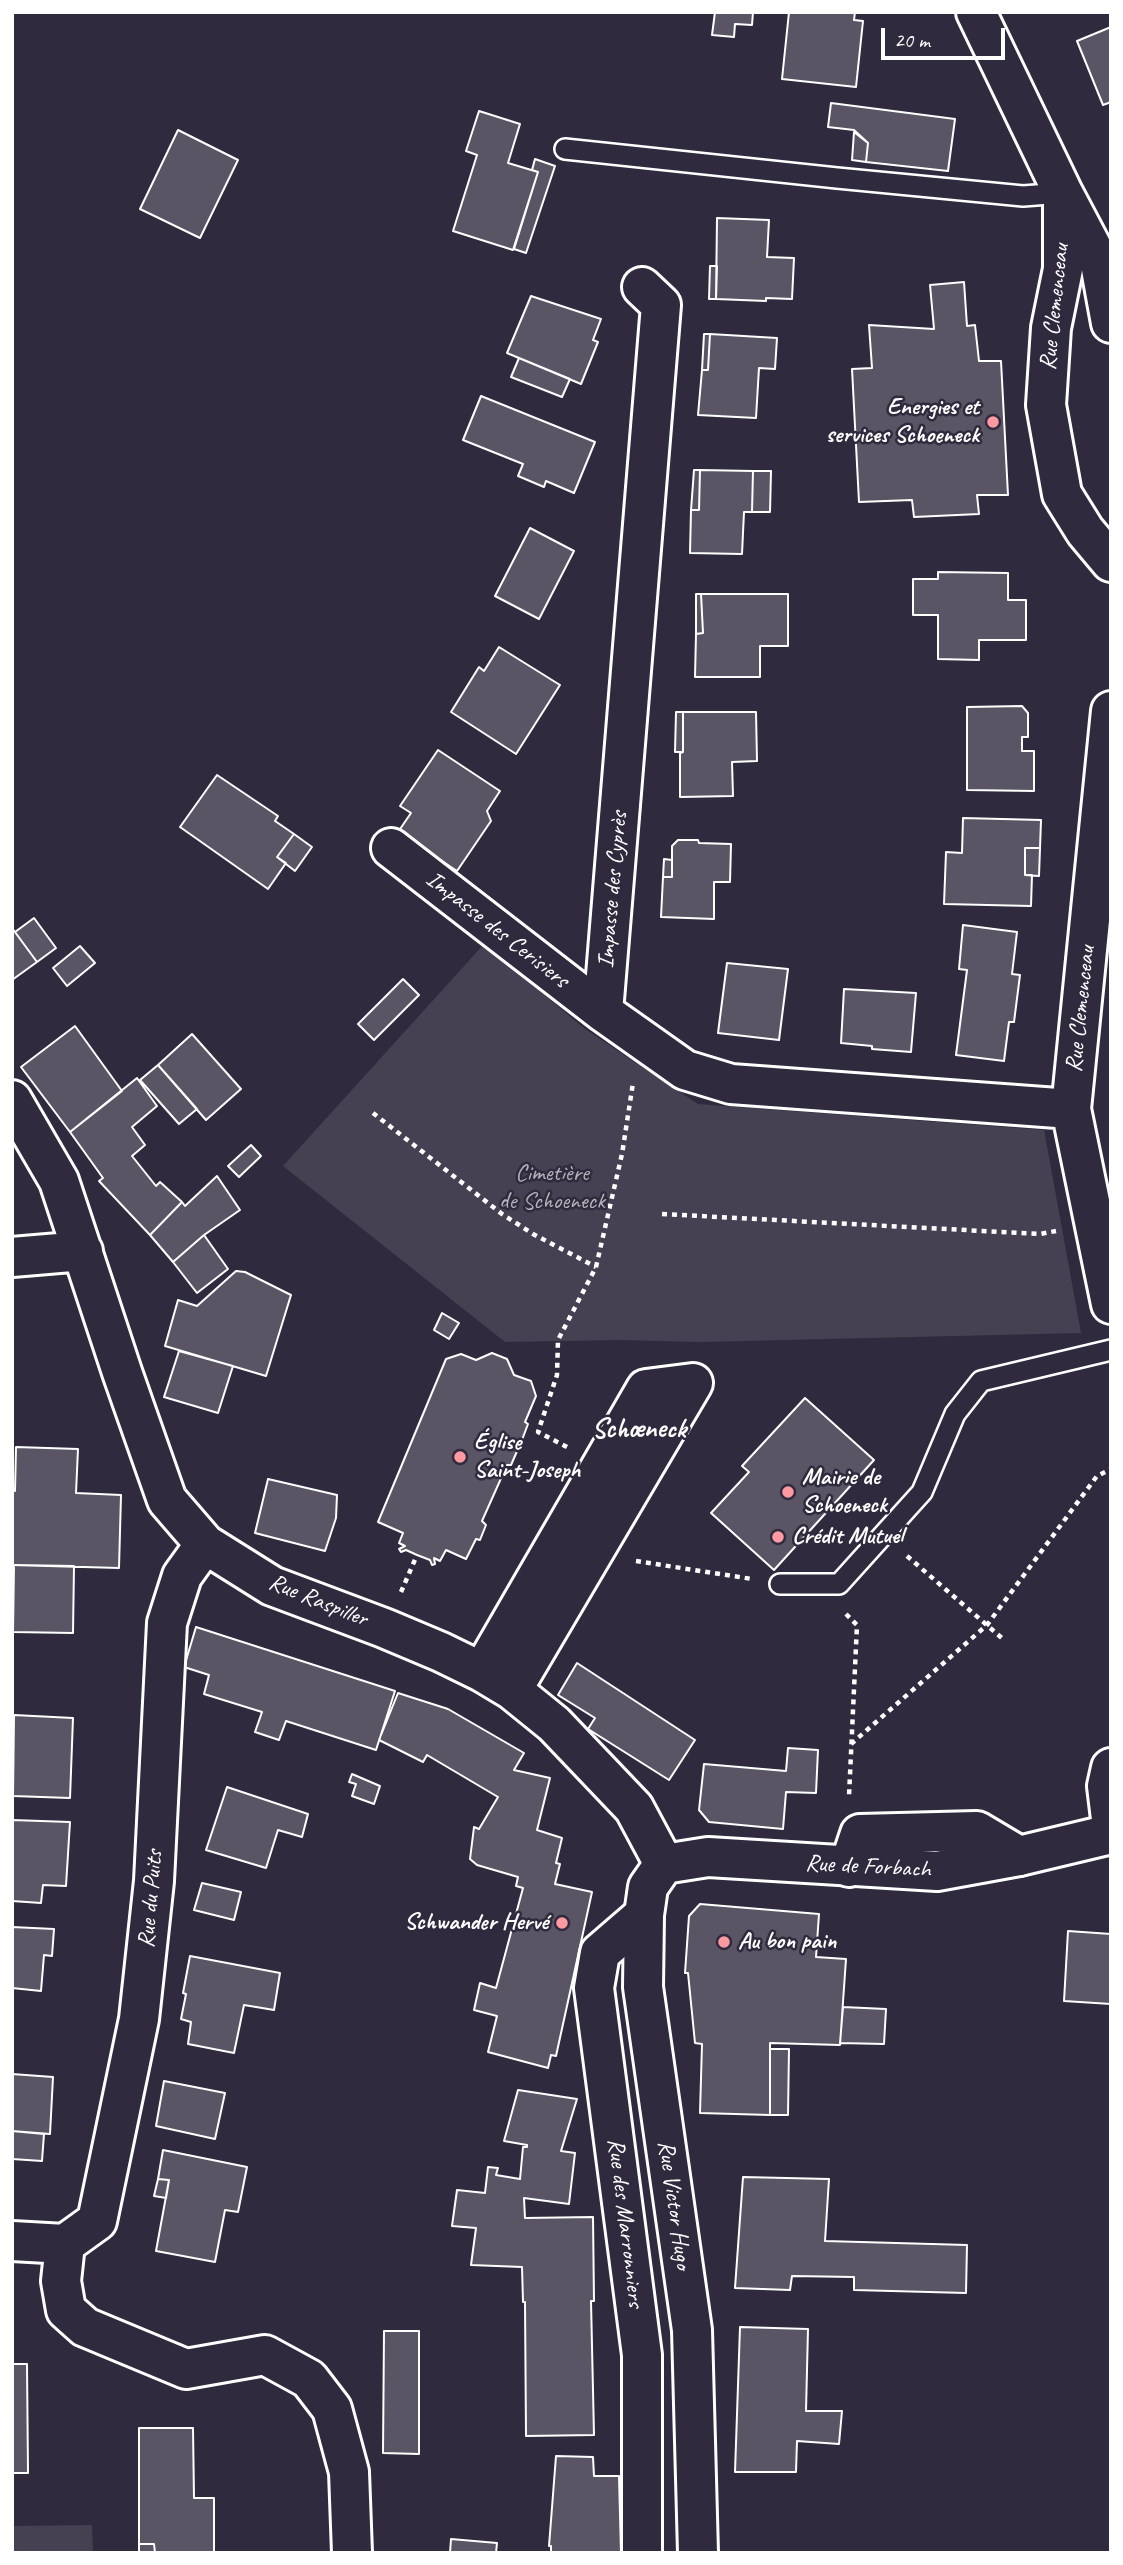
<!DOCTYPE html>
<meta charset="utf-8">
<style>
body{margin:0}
#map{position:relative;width:1123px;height:2565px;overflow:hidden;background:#2f2a3d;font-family:Caveat,sans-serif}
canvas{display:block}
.frame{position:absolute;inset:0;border:14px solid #fff;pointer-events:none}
.scale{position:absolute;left:881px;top:28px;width:124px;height:32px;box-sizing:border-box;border:4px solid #fff;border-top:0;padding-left:9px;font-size:21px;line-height:24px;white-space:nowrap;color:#fff;-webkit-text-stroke:5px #2f2a3d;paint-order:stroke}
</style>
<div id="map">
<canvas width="1123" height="2565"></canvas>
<div class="frame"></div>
<div class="scale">20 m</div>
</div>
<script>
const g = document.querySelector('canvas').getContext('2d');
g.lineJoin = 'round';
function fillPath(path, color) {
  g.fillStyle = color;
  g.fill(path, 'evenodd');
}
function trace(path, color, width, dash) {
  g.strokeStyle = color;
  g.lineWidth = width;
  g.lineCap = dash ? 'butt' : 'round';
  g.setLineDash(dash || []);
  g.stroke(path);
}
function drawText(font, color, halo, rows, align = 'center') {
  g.font = font + ' Caveat,sans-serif';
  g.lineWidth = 5;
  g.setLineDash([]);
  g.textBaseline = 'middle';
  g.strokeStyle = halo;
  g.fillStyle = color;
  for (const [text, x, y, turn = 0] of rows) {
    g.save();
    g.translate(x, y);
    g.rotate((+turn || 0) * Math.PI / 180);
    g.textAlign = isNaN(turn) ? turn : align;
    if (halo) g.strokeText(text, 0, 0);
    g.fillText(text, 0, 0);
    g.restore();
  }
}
const green = new Path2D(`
 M484 944 585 1029 698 1104 1044 1130 1081 1333 700 1342 618 1340 505 1342 283 1166Z
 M92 2525 93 2553H12V2526Z`);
const building = new Path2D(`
 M715 12H753L752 25 735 24 734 37 712 35Z
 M855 12 854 20 863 21 856 87 782 79 789 12Z
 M1111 27V102L1103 105 1077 41Z
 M831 103 955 119 948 171 866 162 868 143 854 130 828 127Z
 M479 111 520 124 508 163 538 172 513 250 453 231 477 155 466 151Z
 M178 130 238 160 200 238 140 209Z
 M854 132 868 143 866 162 852 160Z
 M535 159 555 166 526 253 514 249 538 172 532 170Z
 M717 218 769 220 767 257 794 258 792 299 766 298V301L716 299Z
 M710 266H717L716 299H709Z
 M964 282 967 326 975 325 979 361H1001L1008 495H977L979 514 914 517 912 500 859 502 852 369 872 368 869 325 934 329 930 285Z
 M531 296 601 319 593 340 598 342 581 384 507 353Z
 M704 334H710L708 370H702Z
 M710 334 777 338 775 369 759 368 756 418 698 415 702 370H708Z
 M519 358 570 379 562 397 511 377Z
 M481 396 595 442 574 493 546 481 544 487 518 476 523 464 463 440Z
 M694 470H700L699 510H691Z
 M700 470 753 471 752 512H744L742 554 690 553 691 510H699Z
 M753 471H771L770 512H752Z
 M530 528 574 551 539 619 495 596Z
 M938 572 1008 573V600H1026V640H979V660L938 659V615H913V579H938Z
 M696 594H701L703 633 696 634Z
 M701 594H788V646H760V677H695L696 634 703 633Z
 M499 647 560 685 516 754 451 712 479 667 484 671Z
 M1022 706 1028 713V737H1022V751H1034V791L967 790V707Z
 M676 712H683V752H675Z
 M683 712H756L757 761 732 762 733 796 680 797V753L683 752Z
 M438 750 500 791 487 811 491 821 457 871 398 832 411 813 400 806Z
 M217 775 278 816 275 821 294 834 277 857 286 863 268 889 180 827Z
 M963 818 1041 820 1040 848H1025V875H1032L1031 906 944 904 946 852 962 853Z
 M294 834 312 847 295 871 277 857Z
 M678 840H698L699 843 731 844 730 882H714V919L661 917 663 877H672V846Z
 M1025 848H1040L1039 876 1025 875Z
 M664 859 672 860V877H663Z
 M34 918 56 948 37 962 15 932Z
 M963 925 1017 932 1012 974 1020 975 1014 1022H1009L1004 1061 956 1055 967 970 959 969Z
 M12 928 37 962 12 980Z
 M80 946 95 963 67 986 53 968Z
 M727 963 788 969 779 1040 718 1033Z
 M403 979 419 995 374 1040 358 1024Z
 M844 989 916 993 911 1052 872 1049V1046L841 1043Z
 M75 1026 122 1091 70 1132 21 1067Z
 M192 1034 241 1089 206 1120 158 1065Z
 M158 1065 197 1109 179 1124 140 1080Z
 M137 1078 157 1106 132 1127 145 1145 132 1156 156 1186 160 1182 182 1202 150 1235 99 1181 103 1178 70 1132Z
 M251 1145 261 1156 239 1177 228 1166Z
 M217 1176 240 1210 204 1235 173 1262 150 1235 182 1202 185 1206Z
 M204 1235 228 1269 197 1293 173 1262Z
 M236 1271 245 1272 291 1295 266 1376 165 1346 178 1300 197 1306Z
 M442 1313 459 1323 449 1339 434 1330Z
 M179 1351 233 1366 218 1413 164 1397Z
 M492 1353 507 1359 514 1375 531 1381 536 1396 525 1422 528 1424 522 1440H517L515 1446 518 1449 511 1465H507L482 1521 486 1525 480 1540 476 1539 466 1559 446 1550 440 1561 434 1558 435 1564 432 1565 430 1560 417 1555 406 1550 401 1552 399 1549 405 1546 399 1543 403 1533 378 1522 446 1359 461 1354 476 1360Z
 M805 1398 874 1460 774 1570 711 1513 749 1472 742 1466Z
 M16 1447 78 1449 76 1493 121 1495 119 1568 12 1565V1491H15Z
 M268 1479 337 1495 336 1518 325 1551 255 1533Z
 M14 1565 74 1566 73 1633 13 1632Z
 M196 1627 395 1691 376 1750 286 1721 279 1740 255 1732 262 1712 204 1694 209 1675 184 1667Z
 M577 1663 695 1740 669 1780 588 1729 595 1718 558 1695Z
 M398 1693 448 1709 524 1753 514 1770 550 1778 537 1830 562 1838 556 1863 560 1864 555 1884 592 1892 556 2056 551 2055 548 2068 488 2052 497 2016 474 2010 480 1983 496 1988 523 1888 516 1886 518 1877 477 1865 470 1859 474 1827 479 1829 498 1797 427 1755 423 1762 379 1740Z
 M14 1715 73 1718 70 1798 13 1796Z
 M788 1748 818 1750 816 1793 786 1792 783 1829 709 1822 699 1810 704 1764 786 1771Z
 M352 1774 380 1786 374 1804 352 1796 356 1784 349 1782Z
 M227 1787 308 1814 302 1837 278 1830 266 1868 206 1850Z
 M12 1820 70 1822 66 1886 43 1885 41 1903 12 1901Z
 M202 1883 241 1892 234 1920 194 1910Z
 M700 1904 819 1914 816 1957 846 1959 840 2045 770 2043V2115L700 2113 702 2044 695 2043 688 1973H685L689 1916Z
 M12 1927 54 1929 52 1956 44 1955 41 1991 12 1988Z
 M1068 1931 1111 1934V2004L1064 2001Z
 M190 1956 280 1973 274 2010 244 2005 234 2053 188 2044 191 2022 181 2019 186 1994 183 1993Z
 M843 2007 886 2009 884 2044 840 2043Z
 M770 2049H789L788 2115H770Z
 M12 2074 53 2077 50 2134 12 2131Z
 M164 2081 225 2093 215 2139 156 2126Z
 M518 2090 577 2099 561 2151 575 2153 569 2204 524 2198 525 2218 593 2217 594 2301H591L594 2435 526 2436 525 2302H523L522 2267 471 2265 476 2228 452 2226 457 2190 485 2193 488 2167 498 2168 496 2175 520 2179 523 2147H527V2145L504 2141Z
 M12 2131 44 2134 42 2161 12 2159Z
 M163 2150 247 2167 238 2212 225 2210 215 2262 156 2251 169 2180 158 2179Z
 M743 2177 829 2179 825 2241 967 2245 966 2293 854 2290V2277L792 2276 790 2290 735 2288Z
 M158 2179 169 2180 166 2198 154 2196Z
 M740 2327 808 2329 806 2411H842L839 2444 797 2441 796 2472H735Z
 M384 2331H419V2454L383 2453Z
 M12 2364H27L28 2473H12Z
 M139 2428H193L194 2498H214V2553H155L154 2544H139Z
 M556 2456 593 2457 594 2476H619L621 2553H551V2546H549Z
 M451 2539 497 2543 496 2553H450Z
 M139 2544H154L155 2553H139Z`);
const path = new Path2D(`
 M373 1113 502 1214 533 1234 596 1267
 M662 1214 1040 1234 1056 1231
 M567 1447 538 1432 557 1375 558 1340 596 1267 622 1154 633 1083
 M907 1556 1003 1639
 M636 1561 752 1579
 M401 1592 417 1555
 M846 1614 857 1625 849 1796
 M851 1744 987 1625 1097 1476 1111 1469`);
const service = new Path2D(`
 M565 149 837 178 1023 196 1063 193
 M780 1584H839L922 1492 955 1414 981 1381 1111 1350`);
const minor = new Path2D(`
 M976 12 1063 193 1100 263 1111 323
 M1063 193V269L1051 328 1046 405 1062 494 1085 531 1111 562
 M1111 711 1071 1109 1111 1304
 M391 848 603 1012 685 1070 731 1084 1071 1109
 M603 1012 661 305 642 287
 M12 1100 59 1181 122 1372 167 1500 205 1544 272 1586 384 1628 441 1652 482 1672 512 1690 554 1724 634 1808 664 1864
 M12 1257 83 1251
 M205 1544 182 1576 167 1623 154 1881 139 2019 97 2221 65 2244 61 2281 66 2310 85 2327 186 2369 265 2355 309 2379 332 2409 349 2472 352 2553
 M482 1672 646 1389 693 1383 512 1690
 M849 1867 860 1834 977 1831 1019 1856
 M12 2241 65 2244
 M642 2553V2355L594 1988 600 1953 644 1915`);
const tertiary = new Path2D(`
 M698 2553 692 2330 643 1987 644 1915 648 1887 664 1864 708 1857 937 1871 1019 1856 1111 1834`);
const secondary = new Path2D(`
 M1111 1768 1107 1786 1111 1819`);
const markers = [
 [993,422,7,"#ff9aa2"],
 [460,1457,7,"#ff9aa2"],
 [788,1492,7,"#ff9aa2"],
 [778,1537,7,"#ff9aa2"],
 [562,1923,7,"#ff9aa2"],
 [724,1942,7,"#ff9aa2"]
];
const streetNames = [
 ["Rue Clemenceau",1055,307,-84],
 ["Impasse des Cyprès",613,890,-85],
 ["Impasse des Cerisiers",497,930,38],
 ["Rue Clemenceau",1081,1009,-84],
 ["Rue Raspiller",318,1601,22],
 ["Rue de Forbach",868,1867,3],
 ["Rue du Puits",151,1899,-85],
 ["Rue Victor Hugo",674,2205,82],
 ["Rue des Marronniers",625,2223,83]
];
const poiNames = [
 ["Energies et",979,408,"right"],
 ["services Schoeneck",979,436,"right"],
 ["Église",474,1443],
 ["Saint-Joseph",474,1471],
 ["Mairie de",802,1478],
 ["Schoeneck",802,1506],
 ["Crédit Mutuel",792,1537],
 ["Schwander Hervé",548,1923,"right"],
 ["Au bon pain",738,1942]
];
const parkNames = [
 ["Cimetière",552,1174],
 ["de Schoeneck",552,1202]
];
const quarterNames = [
 ["Schœneck",639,1430]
];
fillPath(green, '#464152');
fillPath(building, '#595564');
trace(building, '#fff', 2);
trace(service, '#fff', 24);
trace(minor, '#fff', 44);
trace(tertiary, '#fff', 44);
trace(secondary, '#fff', 44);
trace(path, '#fff', 4.5, [5, 5]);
trace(service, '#2f2a3d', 19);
trace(minor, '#2f2a3d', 38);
trace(tertiary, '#2f2a3d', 38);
trace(secondary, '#2f2a3d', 38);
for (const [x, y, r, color] of markers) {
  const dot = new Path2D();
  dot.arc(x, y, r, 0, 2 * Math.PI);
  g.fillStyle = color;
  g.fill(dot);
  trace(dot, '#2f2a3d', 2.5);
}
drawText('24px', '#fff', '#2f2a3d', streetNames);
drawText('bold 24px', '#fff', '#2f2a3d', poiNames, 'left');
drawText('24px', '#b5b3ba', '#2f2a3d', parkNames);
drawText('bold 28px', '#fff', '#2f2a3d', quarterNames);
</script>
